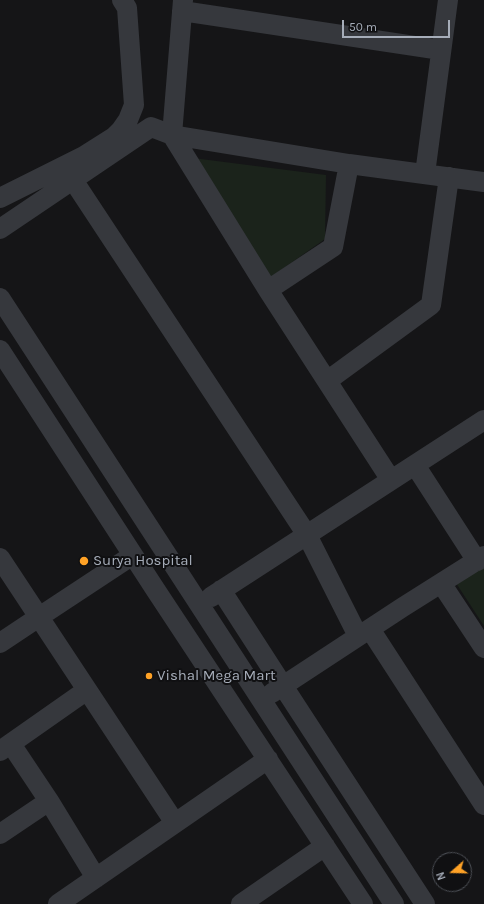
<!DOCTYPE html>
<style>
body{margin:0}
#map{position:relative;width:484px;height:904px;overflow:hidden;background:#151517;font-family:Karla,sans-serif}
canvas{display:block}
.north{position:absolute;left:432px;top:852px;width:40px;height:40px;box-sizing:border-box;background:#101012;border:1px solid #4c4f55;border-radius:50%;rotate:250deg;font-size:11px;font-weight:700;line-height:16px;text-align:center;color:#a6adb9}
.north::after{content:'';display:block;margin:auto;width:14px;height:18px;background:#ffa226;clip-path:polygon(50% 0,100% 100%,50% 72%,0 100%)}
.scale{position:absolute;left:342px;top:20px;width:108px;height:18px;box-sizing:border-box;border:2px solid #a6adb9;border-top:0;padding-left:5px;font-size:12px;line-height:14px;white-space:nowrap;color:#a6adb9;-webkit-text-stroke:3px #101012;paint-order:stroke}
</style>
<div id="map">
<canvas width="484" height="904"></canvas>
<div class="north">N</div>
<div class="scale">50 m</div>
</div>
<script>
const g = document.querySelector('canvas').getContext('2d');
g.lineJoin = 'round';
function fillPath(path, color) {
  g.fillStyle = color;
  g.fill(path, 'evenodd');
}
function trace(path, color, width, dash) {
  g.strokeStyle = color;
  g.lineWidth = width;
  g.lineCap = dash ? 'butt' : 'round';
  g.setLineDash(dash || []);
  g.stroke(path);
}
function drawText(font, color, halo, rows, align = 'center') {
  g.font = font + ' Karla,sans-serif';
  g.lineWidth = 4;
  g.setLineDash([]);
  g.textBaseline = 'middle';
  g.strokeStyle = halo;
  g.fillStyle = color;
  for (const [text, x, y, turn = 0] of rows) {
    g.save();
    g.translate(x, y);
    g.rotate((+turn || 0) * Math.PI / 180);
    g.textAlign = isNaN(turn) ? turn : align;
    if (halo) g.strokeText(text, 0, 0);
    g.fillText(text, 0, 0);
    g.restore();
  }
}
const green = new Path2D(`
 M193 158 326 175 325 239 271 277Z
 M484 567V626L456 583Z`);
const minor = new Path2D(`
 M183 0 172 135 268 290 391 480
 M182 11 441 50
 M425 174 448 0
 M73 180 307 535 358 636
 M0 198 84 156 114 137 121 130 128 120 134 105 127 8 122 0
 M0 229 151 127 172 135 349 164 484 182
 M268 290 333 247 349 164
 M0 298 394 904
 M0 350 155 589 363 904
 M327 381 431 305 449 177
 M415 465 477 561
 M0 558 175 823
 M441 583 484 648
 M221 590 283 686 425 904
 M211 597 484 420
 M370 629 484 805
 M0 643 39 617 133 555
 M272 693 403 607 484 556
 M11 744 49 801 96 878
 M0 751 87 690
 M0 834 49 801
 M58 904 268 759
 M241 904 325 846`);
const markers = [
 [84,561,5,"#ffa226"],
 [149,676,4,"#ffa226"]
];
const poiNames = [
 ["Surya Hospital",93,561],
 ["Vishal Mega Mart",157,676]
];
fillPath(green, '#1b231b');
trace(minor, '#36383d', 20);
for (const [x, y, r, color] of markers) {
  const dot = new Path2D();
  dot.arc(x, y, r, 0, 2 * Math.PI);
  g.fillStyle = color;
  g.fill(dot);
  trace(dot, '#101012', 1.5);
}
drawText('15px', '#a6adb9', '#101012', poiNames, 'left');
</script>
